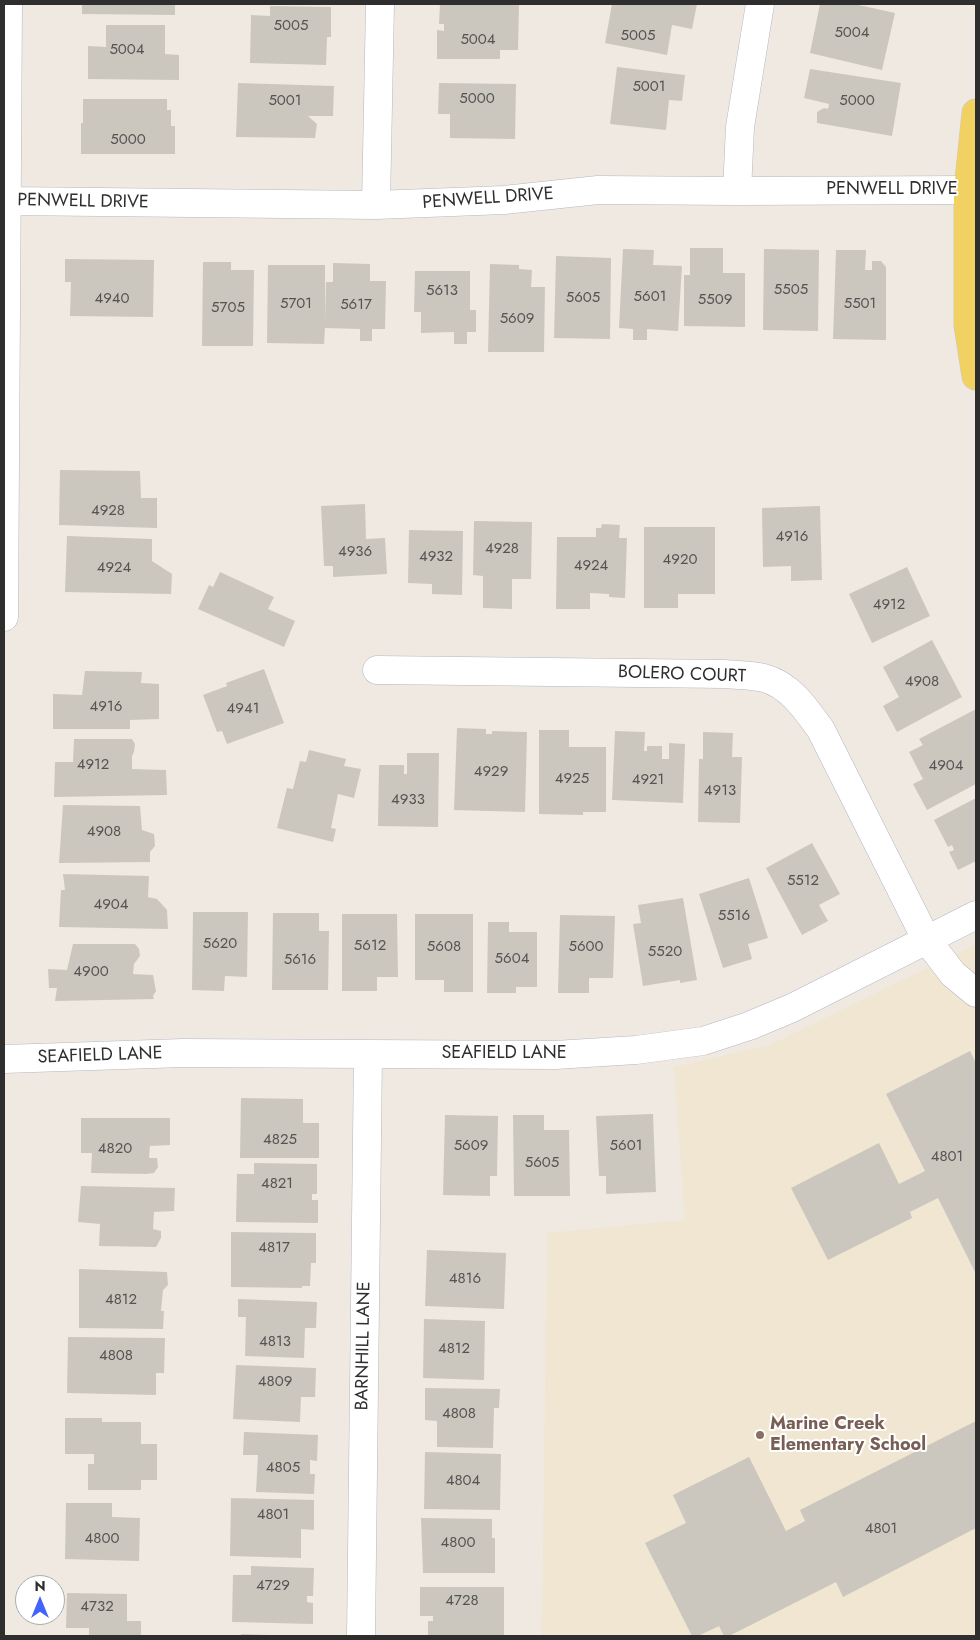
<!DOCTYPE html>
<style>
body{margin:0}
#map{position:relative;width:980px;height:1640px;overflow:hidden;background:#efe9e1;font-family:Jost,sans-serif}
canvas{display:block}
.frame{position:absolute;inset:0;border:5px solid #2e2e2e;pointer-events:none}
.north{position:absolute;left:15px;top:1575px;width:50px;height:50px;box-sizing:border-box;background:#fff;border:1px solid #ababab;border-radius:50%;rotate:0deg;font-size:14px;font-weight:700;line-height:20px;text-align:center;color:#2e2e2e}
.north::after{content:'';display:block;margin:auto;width:18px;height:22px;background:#4264fb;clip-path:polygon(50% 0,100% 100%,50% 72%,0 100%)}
</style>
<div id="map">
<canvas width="980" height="1640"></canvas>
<div class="frame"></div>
<div class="north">N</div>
</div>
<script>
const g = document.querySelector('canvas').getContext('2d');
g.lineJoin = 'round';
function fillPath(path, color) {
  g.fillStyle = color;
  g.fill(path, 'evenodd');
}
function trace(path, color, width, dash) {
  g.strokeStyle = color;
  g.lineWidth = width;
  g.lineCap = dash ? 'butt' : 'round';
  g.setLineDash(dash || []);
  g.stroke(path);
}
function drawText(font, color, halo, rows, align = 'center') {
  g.font = font + ' Jost,sans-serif';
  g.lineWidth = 4;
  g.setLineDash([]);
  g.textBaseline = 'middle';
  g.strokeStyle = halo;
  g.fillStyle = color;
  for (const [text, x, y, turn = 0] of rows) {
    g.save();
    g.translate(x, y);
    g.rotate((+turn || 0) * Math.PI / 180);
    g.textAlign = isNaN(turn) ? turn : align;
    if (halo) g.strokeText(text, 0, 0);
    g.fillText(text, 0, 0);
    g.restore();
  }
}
const education = new Path2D(`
 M976 944V1636H542L547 1233 685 1220 674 1067 770 1045Z`);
const building = new Path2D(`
 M82 4H175V15L82 14Z
 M440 4H519L518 50H500V59H437V30L444 31V24H439Z
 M612 4 620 5V4H697L692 29 672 25 667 55 605 43Z
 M820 4H854L895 13 882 70 810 53Z
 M270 6 331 7V37H327L326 65 250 63 251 15 270 16Z
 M106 25H165V54L179 55V80L88 79V46L106 47Z
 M617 67 685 75 682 101 669 100 666 130 610 124Z
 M810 69 901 83 892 136 817 123V112L824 108 828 109 829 104 804 98Z
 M238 83 334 86 333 116H308L317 124 315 138 236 137Z
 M439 83 516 84 515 139 450 138V114H438Z
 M83 99H167V110H171V126H175V154H81V123H83Z
 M690 248H723V273H745V327L684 326V275H690Z
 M623 249 654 250 653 265 682 266 678 331 647 329V340H633V329L619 328Z
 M764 249 819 250 818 331 763 330Z
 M836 250H866L865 270H872V261H881L886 267V340L833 339Z
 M556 256 611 258 610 339 554 338Z
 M65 259 154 260 153 317 70 316 71 282H65Z
 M203 262H231V270H254L253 346H202Z
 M333 263 370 264V281H386L385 329H372V341H360V329L325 328 324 344 267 343 268 265H325V321L326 282H333Z
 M490 264 519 265V269L532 270 531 287H545L544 352H488Z
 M415 271H470V310H476V332H467V344H454V332L421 333V312H414Z
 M60 470 140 471 141 498H157V528L59 525Z
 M365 504 366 539 385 538 387 574 333 577V566H324L321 506Z
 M820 506 822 580 791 581V566L763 567 762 508Z
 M474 521 532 522 531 579H512V609L483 608V576L473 575Z
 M602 524 620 525 619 538H627L625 598 609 597V594L590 593V609H556L557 537H596V528H601Z
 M644 527H715V594H678V608H644Z
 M409 530 463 531 462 595 432 594V584L408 583Z
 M67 536 152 539V561L172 574 171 594 65 592Z
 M907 567 930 616 872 643 849 594Z
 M220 572 274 597 268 609 295 621 284 647 198 609 209 585 213 587Z
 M932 640 962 697 897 732 883 706 899 697 883 667Z
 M264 669 284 723 227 744 222 731 217 732 203 695 227 686 226 683Z
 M85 671 142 672 141 683 159 684V719L130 720V729H53V694L82 695Z
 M976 709V784L927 810 913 784 923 779 909 752 923 745 919 739Z
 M457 728 486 729V734H492V731L527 732 525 812 454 810Z
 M539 730H569V747H606V812H583V815L539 814Z
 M615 731 645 732 644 751H647V746H662V759H669V743L685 744 683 803 612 800Z
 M703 732 733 733 732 757H742L740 823 698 822 699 759H703Z
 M74 739H132L135 744 134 752 132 756V769L166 770 167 795 54 797 55 762H73Z
 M309 750 346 759 344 766 361 769 354 798 338 794 331 828 336 829 333 842 277 828 287 788 293 789 300 761 306 762Z
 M407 753H439L438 827 378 826 379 765H404V774H407Z
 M976 798V861L958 870 949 852 954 850 952 845 948 847 934 820Z
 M63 805 140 806 142 830 154 834 155 846 150 852V862L59 863Z
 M812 843 840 894 819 905 828 921 802 935 766 868Z
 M63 874 149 876 148 897 157 899 167 910 168 929 59 927 61 890H65Z
 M749 878 768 938 748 944 752 959 723 968 699 894Z
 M683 898 697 980 680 983V980L643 986 633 924 641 923 638 905Z
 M193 912H248L247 977 225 976 224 991 192 990Z
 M273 913H319V931H329L328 990H272Z
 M342 914H397L398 977H377V991H342Z
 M415 914H473V992H444V980H415Z
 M560 915 615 916 613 978H589V993H558Z
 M488 922H509V932H537V987H516V993H487Z
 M73 944H135L139 949 140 956 134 964 133 974 153 975 156 991 153 996 154 999 55 1001 57 988H49L48 969 67 970Z
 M970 1051 976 1063V1274L938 1198 910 1212 912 1218 828 1260 791 1188 879 1143 899 1184 925 1171 886 1094Z
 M241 1098 303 1099V1123H319V1158H240Z
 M653 1114 656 1192 606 1194V1176H599L596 1116Z
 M445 1115 498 1116 497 1176H490V1196L443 1195Z
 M513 1115H544V1130H569L570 1196H514Z
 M81 1118H170V1145L150 1146 149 1158H157L158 1167 154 1173 146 1174 91 1173 92 1153H81Z
 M254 1163 317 1164V1194H312V1200H318V1223L236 1222 237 1174H254Z
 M81 1186 175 1188 174 1211 154 1212 153 1229 161 1231V1238L156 1247 99 1246 100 1224 78 1222Z
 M231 1232 316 1233V1263H311L310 1286H302V1288L231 1287Z
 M427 1250 506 1253 504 1309 425 1306Z
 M79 1269 167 1272 168 1285 163 1290 161 1311H164L163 1329 79 1328Z
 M238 1299 317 1302 316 1328H305L304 1358 245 1356 246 1317H238Z
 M424 1319 485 1321 484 1380 423 1378Z
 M68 1337 165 1338 164 1373H156V1395L67 1393Z
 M236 1365 316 1368 315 1397H301L300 1422 233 1419Z
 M425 1388 500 1389 499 1408H494L493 1448 437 1447V1421L425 1420Z
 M65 1418H102V1422H141V1444H157V1480H141V1490H88V1464H94V1454H65Z
 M976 1421V1528L843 1597 836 1582 729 1636H724L719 1626 698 1636H692L645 1543 686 1523 673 1495 749 1457 786 1531 805 1521 800 1510Z
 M244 1432 318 1435 317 1461 310 1460V1474H315L314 1494 256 1492 258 1455H243Z
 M425 1452 501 1454 500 1510 424 1509Z
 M231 1498 314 1500V1530L301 1529V1558L230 1556Z
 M66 1503H112V1517L140 1518 139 1561 65 1559Z
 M421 1518 492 1519V1538H495V1573H423Z
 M251 1566 314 1568 313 1596H307V1602L313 1603V1624L232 1622 233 1575H251Z
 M420 1587H504V1636H428V1621H433V1616H420Z
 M67 1593 127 1594V1621H141V1636H89V1628H66Z
 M241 1634 270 1635V1636H241Z`);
const minor = new Path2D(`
 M737 191 740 127 760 4
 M7 201 376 205 504 200 598 190 737 191 968 190
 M376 205 380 4
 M4 617 8 4
 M377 670 725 674C737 675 752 675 764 678 790 685 806 709 821 730L926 939 953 974 976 993
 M4 1059 183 1053 555 1055 636 1050 703 1041 749 1026 792 1008 976 915
 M361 1636 368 1055`);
const major = new Path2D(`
 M976 113 968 190V325L976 376`);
const markers = [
 [760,1435,5,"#8d6e63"]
];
const numberNames = [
 ["5005",291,26],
 ["5004",852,33],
 ["5005",638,36],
 ["5004",478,40],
 ["5004",127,50],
 ["5001",649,87],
 ["5000",477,99],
 ["5001",285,101],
 ["5000",857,101],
 ["5000",128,140],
 ["5505",791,290],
 ["5613",442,291],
 ["5601",650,297],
 ["5605",583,298],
 ["4940",112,299],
 ["5509",715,300],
 ["5701",296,304],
 ["5501",860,304],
 ["5617",356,305],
 ["5705",228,308],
 ["5609",517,319],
 ["4928",108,511],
 ["4916",792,537],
 ["4928",502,549],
 ["4936",355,552],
 ["4932",436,557],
 ["4920",680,560],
 ["4924",591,566],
 ["4924",114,568],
 ["4912",889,605],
 ["4908",922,682],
 ["4916",106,707],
 ["4941",243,709],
 ["4912",93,765],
 ["4904",946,766],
 ["4929",491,772],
 ["4925",572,779],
 ["4921",648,780],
 ["4913",720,791],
 ["4933",408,800],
 ["4908",104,832],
 ["5512",803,881],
 ["4904",111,905],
 ["5516",734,916],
 ["5620",220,944],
 ["5612",370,946],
 ["5608",444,947],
 ["5600",586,947],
 ["5520",665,952],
 ["5604",512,959],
 ["5616",300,960],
 ["4900",91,972],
 ["4825",280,1140],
 ["5609",471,1146],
 ["5601",626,1146],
 ["4820",115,1149],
 ["4801",947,1157],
 ["5605",542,1163],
 ["4821",277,1184],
 ["4817",274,1248],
 ["4816",465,1279],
 ["4812",121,1300],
 ["4813",275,1342],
 ["4812",454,1349],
 ["4808",116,1356],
 ["4809",275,1382],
 ["4808",459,1414],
 ["4805",283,1468],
 ["4804",463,1481],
 ["4801",273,1515],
 ["4801",881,1529],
 ["4800",102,1539],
 ["4800",458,1543],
 ["4729",273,1586],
 ["4728",462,1601],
 ["4732",97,1607]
];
const streetNames = [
 ["PENWELL DRIVE",892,190],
 ["PENWELL DRIVE",488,199,-4],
 ["PENWELL DRIVE",83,202,1],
 ["BOLERO COURT",682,675,2],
 ["SEAFIELD LANE",504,1054],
 ["SEAFIELD LANE",100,1056,-2],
 ["BARNHILL LANE",364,1346,-89]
];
const educationNames = [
 ["Marine Creek",770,1425],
 ["Elementary School",770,1446]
];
fillPath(education, '#f0e6d1');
fillPath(building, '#cbc7bf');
trace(minor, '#b4b7c1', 29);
trace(major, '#c9c9c9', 29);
trace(minor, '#fff', 28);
trace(major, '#f2d163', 28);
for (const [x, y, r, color] of markers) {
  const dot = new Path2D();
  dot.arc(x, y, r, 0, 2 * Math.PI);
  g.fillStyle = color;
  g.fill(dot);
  trace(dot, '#fff', 2);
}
drawText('15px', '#555452', null, numberNames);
drawText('18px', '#2e2e2e', '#fff', streetNames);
drawText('bold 18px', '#785e54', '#fff', educationNames, 'left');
</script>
